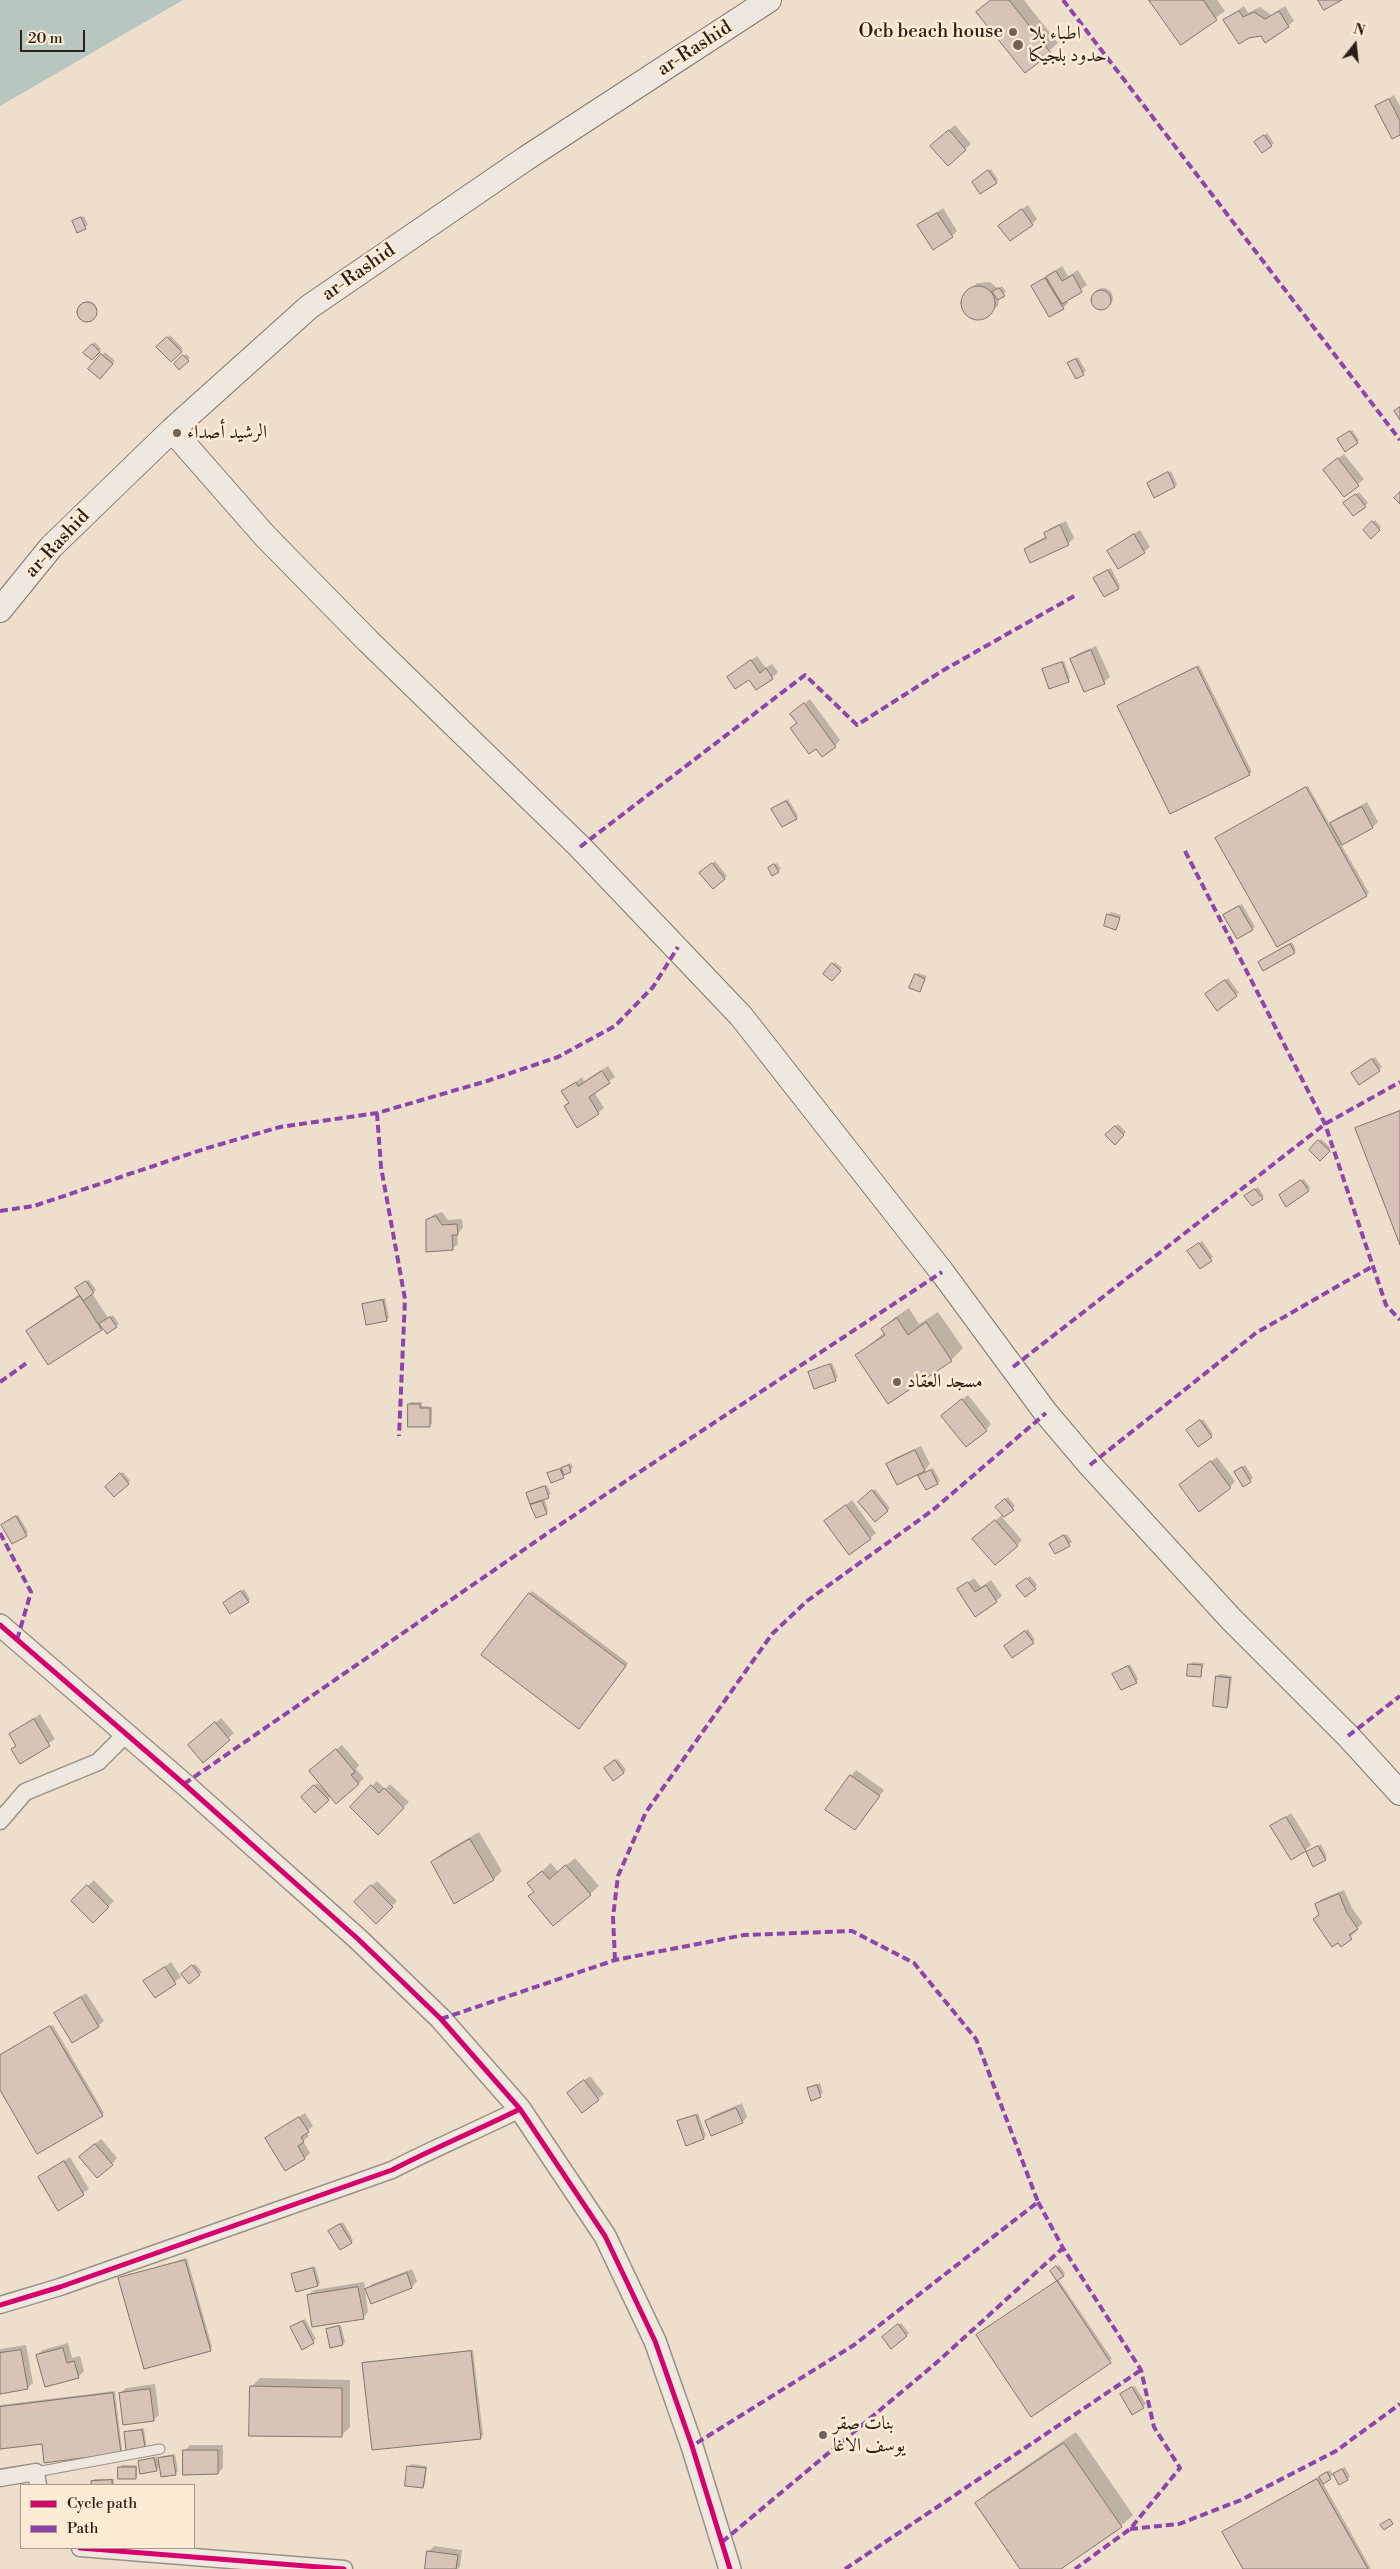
<!DOCTYPE html>
<meta charset="utf-8">
<style>
body{margin:0}
#map{position:relative;width:1400px;height:2569px;overflow:hidden;background:#eddfcc;font-family:"Libre Bodoni",serif}
canvas{display:block}
.legend{position:absolute;left:20px;top:2484px;width:175px;height:65px;box-sizing:border-box;background:#fcecd5;border:1px solid #a99a89;margin:0;padding:6px 9px;list-style:none;font-size:15px;color:#2c2018}
.legend li{display:flex;align-items:center;gap:10px;height:25px}
.legend b{width:25px;border:1px solid #a99a89}
.north{position:absolute;left:1330px;top:20px;width:50px;height:50px;-webkit-text-stroke:4px #fcecd5;paint-order:stroke;rotate:16deg;font-size:14px;font-weight:700;line-height:20px;text-align:center;color:#2c2018}
.north::after{content:'';display:block;margin:auto;width:18px;height:22px;background:#2c2018;clip-path:polygon(50% 0,100% 100%,50% 72%,0 100%)}
.scale{position:absolute;left:20px;top:30px;width:65px;height:22px;box-sizing:border-box;border:2px solid #2c2018;border-top:0;padding-left:6px;font-size:15px;line-height:18px;white-space:nowrap;color:#2c2018;-webkit-text-stroke:4px #fcecd5;paint-order:stroke}
</style>
<div id="map">
<canvas width="1400" height="2569"></canvas>
<ul class="legend">
<li><b style="height:6px;background:#d6006c"></b>Cycle path</li>
<li><b style="height:6px;background:#8e44ad"></b>Path</li>
</ul>
<div class="north">N</div>
<div class="scale">20 m</div>
</div>
<script>
const g = document.querySelector('canvas').getContext('2d');
g.lineJoin = 'round';
function fillPath(path, color) {
  g.fillStyle = color;
  g.fill(path, 'evenodd');
}
function trace(path, color, width, dash) {
  g.strokeStyle = color;
  g.lineWidth = width;
  g.lineCap = dash ? 'butt' : 'round';
  g.setLineDash(dash || []);
  g.stroke(path);
}
function drawText(font, color, halo, rows, align = 'center') {
  g.font = font + ' "Libre Bodoni",Amiri,serif';
  g.lineWidth = 5;
  g.setLineDash([]);
  g.textBaseline = 'middle';
  g.strokeStyle = halo;
  g.fillStyle = color;
  for (const [text, x, y, turn = 0] of rows) {
    g.save();
    g.translate(x, y);
    g.rotate((+turn || 0) * Math.PI / 180);
    g.textAlign = isNaN(turn) ? turn : align;
    if (halo) g.strokeText(text, 0, 0);
    g.fillText(text, 0, 0);
    g.restore();
  }
}
const water = new Path2D(`
 M0 0H183L0 106Z`);
const shadow = new Path2D(`
 M991 0H1024L1058 43 1025 72 977 12Z
 M1150 0H1217L1225 11 1181 44Z
 M1244 6 1248 13 1260 7 1271 15 1285 6 1294 21 1288 26 1225 20Z
 M1394 95 1400 106V134L1377 106Z
 M955 125 971 144 948 164 937 140Z
 M1267 133 1274 143 1271 145 1258 140Z
 M991 169 998 180 996 182 975 180Z
 M1028 205 1037 219 1032 224 1000 226Z
 M943 208 957 231 952 236 919 225Z
 M84 216 88 225 78 231 74 221Z
 M1062 266 1068 276 1078 270 1087 285 1066 300 1068 303 1063 308 1032 286Z
 M990 282 998 289 1002 286 1006 292 999 298 998 306 980 318 967 314 963 301 971 289 977 283Z
 M1093 298a10 10 0 1 1 20 0a10 10 0 1 1-20 0Z
 M79 310a9 9 0 1 1 18 0a9 9 0 1 1-18 0Z
 M170 335 183 349 171 361 158 347Z
 M95 342 101 349 92 359 85 352Z
 M105 352 115 361 100 378 90 369Z
 M186 354 190 358 179 368 175 364Z
 M1078 357 1086 371 1076 378 1069 363Z
 M1352 430 1359 440 1357 442 1341 437Z
 M1344 454 1364 479 1344 496 1324 470Z
 M1171 471 1177 484 1175 486 1148 483Z
 M1359 492 1368 503 1354 514 1347 501Z
 M1375 520 1381 527 1371 537 1364 530Z
 M1066 521 1074 538 1068 544 1031 561 1025 549 1031 544 1047 536 1045 533 1051 528Z
 M1140 530 1150 547 1144 552 1108 551Z
 M1111 568 1120 586 1118 588 1094 578Z
 M1096 646 1110 677 1104 682 1072 659 1077 654Z
 M757 656 766 668 772 664 778 672 772 678 757 688 749 678 728 677Z
 M1064 661 1070 678 1068 681 1043 670Z
 M1199 665 1252 772 1249 774 1118 706Z
 M810 699 840 740 835 746 816 747 792 728 798 722 792 714Z
 M1308 786 1330 825 1337 818 1367 802 1378 822 1373 827 1341 844 1369 893 1277 945 1217 838Z
 M788 799 798 816 796 818 775 807Z
 M715 861 727 876 713 887 703 871Z
 M777 863 781 869 778 871 772 866Z
 M1242 904 1255 927 1252 929 1227 913Z
 M1111 912 1121 915 1116 928 1108 915Z
 M1292 942 1296 950 1294 952 1259 962Z
 M835 962 842 968 832 980 825 973Z
 M918 973 927 976 920 991 916 975Z
 M1228 978 1239 993 1236 995 1209 992Z
 M1375 1057 1382 1067 1359 1083 1352 1073Z
 M608 1066 615 1077 594 1092 604 1108 598 1113 565 1106 570 1101 563 1091 567 1087V1089L582 1077 584 1081Z
 M1400 1110V1242L1356 1128Z
 M1118 1124 1126 1132 1115 1143 1107 1135Z
 M1321 1139 1331 1148 1320 1159 1310 1150Z
 M1304 1179 1310 1188 1308 1190 1283 1193Z
 M1258 1187 1264 1196 1262 1198 1248 1194Z
 M442 1212 448 1220 462 1219 463 1228 457 1234 458 1244 452 1249 427 1221 433 1215Z
 M1202 1241 1213 1257 1200 1267 1191 1249Z
 M89 1280 96 1290 92 1293 108 1318 113 1315 119 1324 116 1326 102 1329 27 1331 36 1323 80 1294 79 1286Z
 M385 1298 389 1318 386 1320 363 1304Z
 M909 1308 919 1324 938 1312 963 1348 951 1360 889 1402 857 1355 885 1332 883 1329 894 1318Z
 M832 1363 838 1377 835 1380 810 1373Z
 M968 1395 991 1424 986 1430 948 1411Z
 M411 1402H422V1406L432 1407V1423L430 1425 409 1404Z
 M1203 1419 1213 1434 1211 1436 1190 1428Z
 M921 1446 930 1464 925 1470 897 1483 888 1464 893 1459Z
 M1217 1457 1235 1481 1230 1487 1180 1485Z
 M571 1463 573 1468 565 1473 563 1477 549 1474Z
 M1245 1465 1253 1478 1243 1485 1237 1470Z
 M933 1468 940 1481 937 1483 920 1476Z
 M123 1472 130 1481 114 1495 106 1487Z
 M547 1485 551 1494 544 1498 548 1511 537 1517 527 1493Z
 M875 1489 890 1508 875 1520 862 1499Z
 M1008 1497 1015 1506 1002 1517 1022 1540 1017 1545 980 1534 1003 1514 999 1504Z
 M852 1500 876 1533 850 1554 825 1521Z
 M18 1515 28 1532 26 1535 5 1523Z
 M1067 1534 1072 1542 1056 1553 1053 1542Z
 M1030 1576 1037 1585 1035 1588 1020 1584Z
 M974 1578 981 1587 991 1580 1002 1596 996 1601 959 1589Z
 M244 1589 250 1599 248 1601H227Z
 M532 1591 628 1663 581 1725 529 1594Z
 M1028 1629 1035 1640 1033 1642 1005 1646Z
 M1192 1662 1204 1663 1200 1676 1190 1665Z
 M1130 1664 1138 1679 1136 1682 1114 1674Z
 M1220 1674 1232 1676 1229 1704 1226 1707 1217 1677Z
 M40 1714 55 1739 21 1762 13 1749 17 1745 11 1734Z
 M221 1718 234 1733 203 1761 195 1740Z
 M342 1745 359 1765 356 1769 364 1778 358 1784 331 1796 315 1811 302 1797 317 1783 322 1788 324 1787 316 1766Z
 M618 1759 626 1770 624 1772 608 1766Z
 M856 1770 884 1790 855 1829 851 1776Z
 M377 1781 385 1789 390 1784 409 1802 378 1834 351 1807Z
 M1291 1813 1311 1845 1305 1850 1272 1827Z
 M479 1832 502 1871 494 1879 432 1863 441 1854Z
 M1321 1844 1327 1857 1325 1859 1307 1852Z
 M575 1858 599 1886 590 1894 535 1891 529 1883 551 1863 558 1872Z
 M94 1880 114 1901 93 1922 72 1901Z
 M377 1881 397 1901 376 1922 355 1902Z
 M1344 1890 1352 1908 1363 1923 1355 1930 1356 1932 1341 1945 1314 1919 1320 1913 1316 1904 1322 1899Z
 M171 1962 181 1977 155 1996 145 1981Z
 M195 1964 202 1972 199 1974 184 1972Z
 M86 1993 104 2021 98 2026 56 2014Z
 M53 2025 104 2113 102 2115 0 2087V2055Z
 M590 2076 604 2094 582 2111 574 2088Z
 M820 2083 823 2093 812 2099 808 2088Z
 M742 2103 747 2117 742 2122 707 2121 712 2116Z
 M305 2113 313 2126 306 2132 309 2136 303 2141 310 2153 305 2158 266 2138Z
 M698 2113 706 2136 703 2138 678 2122Z
 M101 2139 117 2158 112 2164 86 2151Z
 M70 2157 89 2189 59 2209 39 2177Z
 M343 2222 353 2240 351 2242 332 2229Z
 M187 2258 212 2347 210 2350 120 2279Z
 M1059 2265 1065 2273 1058 2279 1112 2359 1031 2415 980 2333 1059 2280 1051 2271Z
 M315 2266 320 2283 318 2285 293 2274Z
 M412 2269 417 2281 412 2287 372 2302 367 2290 372 2284Z
 M364 2282 368 2312 363 2318 308 2295 314 2290Z
 M305 2319 316 2339 303 2348 292 2327Z
 M901 2323 909 2333 891 2347 886 2335Z
 M341 2325 345 2342 343 2344 327 2329Z
 M68 2343 72 2358 80 2356 84 2371 78 2377 37 2355 43 2350Z
 M26 2345 33 2383 27 2388 0 2393V2349Z
 M473 2350 483 2435 480 2437 363 2364 366 2362Z
 M260 2378 350 2380V2427L341 2436 251 2387Z
 M155 2384 159 2415 153 2420 120 2393 126 2388Z
 M1135 2386 1146 2404 1133 2413 1124 2392Z
 M115 2391 122 2450 120 2452 43 2443 0 2448V2405Z
 M144 2428 146 2444 144 2446 125 2432Z
 M1076 2432 1133 2515 1121 2526 1059 2569H1021L977 2504 988 2492Z
 M190 2445H223V2468L218 2473 184 2451Z
 M175 2454 178 2471 175 2474 160 2466 156 2470 139 2461 157 2456V2460L162 2456Z
 M411 2464 427 2466 425 2484 423 2487 409 2467Z
 M122 2465H137V2475L135 2478 120 2467Z
 M1345 2467 1350 2477 1339 2483 1334 2474Z
 M1330 2470 1333 2475 1323 2483 1371 2569H1245L1224 2532Z
 M95 2479H114V2485H92Z
 M434 2546 462 2550 460 2566 458 2569H433L428 2552Z`);
const building = new Path2D(`
 M991 0H1009L1051 53 1025 73 976 12Z
 M1149 0H1203L1217 20 1181 45Z
 M1318 0H1342L1324 10Z
 M1239 11 1243 17 1254 12 1265 19 1279 11 1289 27 1265 43 1261 36 1249 38 1239 44 1223 20Z
 M1389 99 1400 121V135L1392 139 1375 106Z
 M949 130 966 150 948 166 930 146Z
 M1264 135 1272 146 1262 153 1254 142Z
 M988 170 997 183 980 194 972 182Z
 M1022 209 1033 225 1010 241 998 226Z
 M937 213 953 237 933 250 917 225Z
 M81 217 86 229 77 233 72 221Z
 M1056 271 1062 281 1073 275 1082 292 1062 304 1046 277Z
 M1045 278 1064 309 1049 317 1031 286Z
 M961 303a17 17 0 1 1 34 0a17 17 0 1 1-34 0Z
 M999 288 1005 296 998 300 992 292Z
 M1091 300a10 10 0 1 1 20 0a10 10 0 1 1-20 0Z
 M77 312a10 10 0 1 1 20 0a10 10 0 1 1-20 0Z
 M167 337 182 352 171 362 156 347Z
 M92 344 100 352 92 360 83 353Z
 M101 354 113 364 100 379 88 369Z
 M183 355 189 361 179 370 174 364Z
 M1076 359 1084 375 1076 379 1067 363Z
 M1400 407V420L1394 411Z
 M1350 431 1358 443 1345 452 1337 439Z
 M1338 458 1359 486 1344 497 1323 470Z
 M1168 472 1175 487 1154 498 1147 483Z
 M1400 492V504L1394 498Z
 M1356 494 1366 507 1353 516 1343 503Z
 M1372 521 1380 530 1371 539 1363 530Z
 M1060 525 1069 545 1030 563 1024 549 1046 538 1044 533Z
 M1134 534 1145 553 1118 569 1107 551Z
 M1108 570 1119 589 1104 597 1093 578Z
 M1091 650 1105 684 1084 692 1070 659Z
 M751 660 760 673 766 668 773 679 756 690 749 680 735 689 727 677Z
 M1062 662 1069 682 1049 689 1042 669Z
 M1197 667 1250 775 1170 814 1117 706Z
 M804 703 836 747 822 757 816 749 809 754 790 728 797 723 790 714Z
 M1306 787 1367 896 1277 947 1215 838Z
 M786 801 797 819 782 827 771 809Z
 M1362 807 1373 828 1342 845 1330 823Z
 M712 863 725 879 713 889 699 873Z
 M774 864 779 872 772 876 768 868Z
 M1239 906 1253 930 1237 939 1223 915Z
 M1107 914 1120 918 1116 930 1104 926Z
 M1290 944 1295 953 1263 971 1258 962Z
 M832 963 841 971 832 981 823 974Z
 M915 974 925 979 920 992 909 988Z
 M1225 980 1237 996 1217 1011 1205 994Z
 M1372 1059 1380 1071 1359 1085 1351 1073Z
 M602 1071 610 1083 589 1097 599 1114 577 1128 564 1106 569 1103 561 1091 576 1082 578 1086Z
 M1400 1111V1245L1355 1128Z
 M1115 1126 1124 1135 1115 1145 1105 1135Z
 M1318 1140 1330 1151 1320 1161 1309 1150Z
 M1301 1180 1309 1191 1286 1207 1279 1195Z
 M1255 1189 1263 1199 1252 1206 1244 1196Z
 M436 1216 442 1225 457 1224 458 1235H452L453 1250 426 1252V1220Z
 M1199 1243 1212 1261 1200 1269 1187 1251Z
 M86 1281 94 1293 83 1301 75 1288Z
 M80 1296 102 1330 48 1365 26 1331Z
 M383 1300 387 1321 366 1325 362 1304Z
 M110 1317 117 1327 107 1334 99 1324Z
 M897 1318 908 1335 926 1322 952 1361 888 1404 855 1355 885 1335 881 1329Z
 M830 1364 836 1381 814 1389 808 1372Z
 M962 1399 987 1431 966 1447 941 1416Z
 M408 1404H420V1408H430V1427H408Z
 M1200 1420 1212 1437 1198 1447 1186 1430Z
 M915 1450 925 1471 897 1485 886 1464Z
 M1211 1461 1231 1488 1199 1512 1179 1485Z
 M569 1465 571 1472 564 1475 561 1468Z
 M1242 1467 1251 1482 1243 1487 1234 1472Z
 M560 1469 564 1478 551 1483 547 1473Z
 M931 1470 938 1484 926 1490 918 1476Z
 M120 1473 129 1484 114 1497 105 1487Z
 M545 1486 549 1498 530 1504 526 1493Z
 M872 1490 888 1511 875 1522 858 1502Z
 M1005 1499 1014 1510 1004 1517 995 1507Z
 M542 1501 547 1514 536 1518 530 1505Z
 M846 1505 871 1539 849 1555 824 1521Z
 M16 1516 27 1536 12 1544 1 1525Z
 M995 1520 1018 1546 995 1565 972 1539Z
 M1064 1535 1070 1546 1055 1554 1049 1544Z
 M1027 1578 1036 1589 1025 1597 1016 1586Z
 M968 1582 975 1592 986 1585 997 1602 975 1617 957 1589Z
 M241 1591 249 1602 230 1614 223 1603Z
 M529 1593 626 1666 579 1729 481 1655Z
 M1025 1631 1034 1643 1012 1658 1004 1646Z
 M1188 1664 1202 1665 1201 1677 1187 1676Z
 M1128 1666 1137 1683 1121 1690 1112 1674Z
 M1216 1676 1230 1678 1227 1708 1213 1706Z
 M34 1719 50 1746 20 1764 11 1749 16 1746 9 1734Z
 M215 1722 230 1740 203 1763 188 1745Z
 M336 1749 355 1772 351 1775 359 1784 336 1804 309 1771Z
 M615 1760 624 1773 613 1781 604 1768Z
 M850 1775 880 1796 855 1830 825 1810Z
 M314 1785 329 1800 315 1813 301 1797Z
 M371 1785 379 1793 384 1788 404 1808 378 1835 350 1807Z
 M1286 1817 1306 1851 1291 1860 1270 1826Z
 M470 1839 494 1880 454 1904 431 1862Z
 M1318 1846 1326 1860 1313 1867 1306 1852Z
 M566 1865 591 1895 553 1926 528 1896 534 1892 527 1883 542 1871 549 1879Z
 M87 1885 109 1907 93 1923 71 1901Z
 M371 1885 393 1907 376 1924 354 1902Z
 M1339 1894 1347 1913 1358 1929 1349 1935 1352 1939 1341 1947 1338 1943 1332 1947 1313 1919 1319 1915 1315 1904Z
 M192 1965 200 1975 189 1984 181 1974Z
 M165 1967 176 1984 155 1998 143 1981Z
 M81 1997 99 2027 72 2043 54 2013Z
 M50 2026 103 2116 37 2154 0 2090V2055Z
 M584 2080 599 2100 582 2113 567 2093Z
 M817 2085 821 2097 811 2101 807 2088Z
 M736 2108 743 2123 711 2136 705 2121Z
 M696 2115 704 2139 686 2146 677 2121Z
 M299 2117 309 2132 301 2137 304 2142 298 2146 305 2159 285 2171 265 2138Z
 M95 2144 113 2165 97 2178 79 2157Z
 M64 2161 84 2195 58 2211 38 2177Z
 M340 2224 352 2243 340 2250 328 2231Z
 M185 2260 211 2351 144 2369 118 2278Z
 M1056 2266 1064 2276 1057 2281 1050 2271Z
 M313 2268 318 2286 296 2292 291 2274Z
 M407 2273 412 2288 371 2304 365 2289Z
 M1057 2281 1111 2363 1031 2417 976 2335Z
 M358 2287 364 2319 312 2327 307 2295Z
 M303 2321 314 2343 302 2350 290 2327Z
 M898 2324 907 2336 891 2349 882 2337Z
 M339 2326 343 2345 330 2348 326 2329Z
 M63 2348 67 2363 74 2361 79 2378 45 2387 36 2355Z
 M21 2350 28 2389 0 2394V2353Z
 M471 2351 481 2439 372 2450 362 2363Z
 M250 2386 342 2388V2437L249 2436Z
 M1132 2387 1144 2408 1132 2415 1120 2394Z
 M150 2389 154 2421 123 2425 119 2393Z
 M113 2393 121 2453 44 2463 42 2444 0 2449V2407Z
 M142 2430 145 2447 126 2450 124 2432Z
 M1064 2443 1122 2527 1061 2569H1020L975 2503Z
 M183 2450H218V2474L183 2475Z
 M173 2456 176 2475 161 2477 158 2458Z
 M154 2458 157 2471 140 2474 138 2461Z
 M407 2466 426 2468 423 2488 405 2486Z
 M118 2467H136V2479H118Z
 M1342 2469 1348 2480 1339 2485 1333 2474Z
 M1327 2472 1331 2479 1323 2484 1319 2477Z
 M1317 2479 1368 2569H1243L1222 2532Z
 M112 2480V2485H91V2481Z
 M1390 2519 1393 2524 1384 2530 1380 2525Z
 M427 2551 458 2555 456 2569H425Z`);
const service = new Path2D(`
 M36 2472 160 2449`);
const minor = new Path2D(`
 M0 1821 25 1792 98 1762 126 1734
 M0 2305 60 2287 392 2170C434 2148 478 2130 520 2109
 M0 2478 36 2472 38 2485
 M80 2548 344 2569`);
const tertiary = new Path2D(`
 M0 1625 184 1784 358 1939 441 2019 520 2109 605 2236 655 2341 692 2446 730 2569`);
const secondary = new Path2D(`
 M172 430 265 536 368 641 580 847 741 1016 942 1272 1046 1413 1090 1465 1231 1619 1348 1736 1400 1793
 M0 610 51 547 172 430 309 307 525 159 769 0`);
const quiet = new Path2D(`
 M1063 0 1400 440
 M580 847 805 675 857 725 942 671 1076 595
 M1185 851 1325 1124 1386 1305 1400 1320
 M377 1113 381 1167 405 1299 399 1436
 M0 1211 34 1206 204 1149 280 1127 377 1113 487 1081 558 1057 615 1026 653 987 678 947
 M1013 1367 1325 1124 1400 1082
 M0 1382 28 1362
 M1090 1465 1256 1333 1373 1266
 M0 1533 31 1592 17 1640
 M1348 1736 1400 1696
 M184 1784 561 1524 942 1272
 M615 1960 613 1917 618 1876 646 1812 772 1634 807 1601 933 1510 1046 1413
 M441 2019 615 1960 744 1935 852 1931 914 1963 976 2039 1038 2202 854 2345 692 2446
 M1038 2202 1063 2248 1141 2370 1154 2427 1180 2468 1130 2529 1075 2569
 M1130 2529 1179 2524 1241 2500 1336 2451 1400 2404
 M722 2542 935 2364 1063 2248
 M845 2569 1141 2370`);
const cycleway = new Path2D(`
 M0 1625 184 1784 358 1939 441 2019 520 2109 605 2236 655 2341 692 2446 730 2569
 M0 2305 60 2287 392 2170C434 2148 478 2130 520 2109
 M80 2548 344 2569`);
const markers = [
 [1013,32,5,"#706357"],
 [1018,45,6,"#706357"],
 [177,433,5,"#706357"],
 [897,1382,5,"#706357"],
 [823,2435,5,"#706357"]
];
const poiNames = [
 ["Ocb beach house",1003,32,"right"],
 ["اطباء بلا",1029,34],
 ["حدود بلجيكا",1029,56],
 ["الرشيد أصداء",187,433],
 ["مسجد العقاد",907,1382],
 ["بنات صقر",833,2424],
 ["يوسف الاغا",833,2446]
];
const streetNames = [
 ["ar-Rashid",695,49,-33],
 ["ar-Rashid",359,273,-35],
 ["ar-Rashid",58,544,-47]
];
fillPath(water, '#b8c6c0');
fillPath(shadow, '#0003');
fillPath(building, '#d7c3b7');
trace(building, '#80766c', 1);
trace(service, '#9a9186', 11);
trace(minor, '#9a9186', 19);
trace(tertiary, '#9a9186', 24);
trace(secondary, '#80766c', 26);
trace(service, '#efe8df', 9);
trace(minor, '#efe8df', 16);
trace(tertiary, '#efe8df', 21);
trace(secondary, '#efe8df', 24);
trace(quiet, '#8e44ad', 4, [8, 4]);
trace(cycleway, '#d6006c', 5);
for (const [x, y, r, color] of markers) {
  const dot = new Path2D();
  dot.arc(x, y, r, 0, 2 * Math.PI);
  g.fillStyle = color;
  g.fill(dot);
  trace(dot, '#fcecd5', 2);
}
drawText('19px', '#2c2018', '#fcecd5', poiNames, 'left');
drawText('19px', '#2c2018', '#fcecd5', streetNames);
</script>
